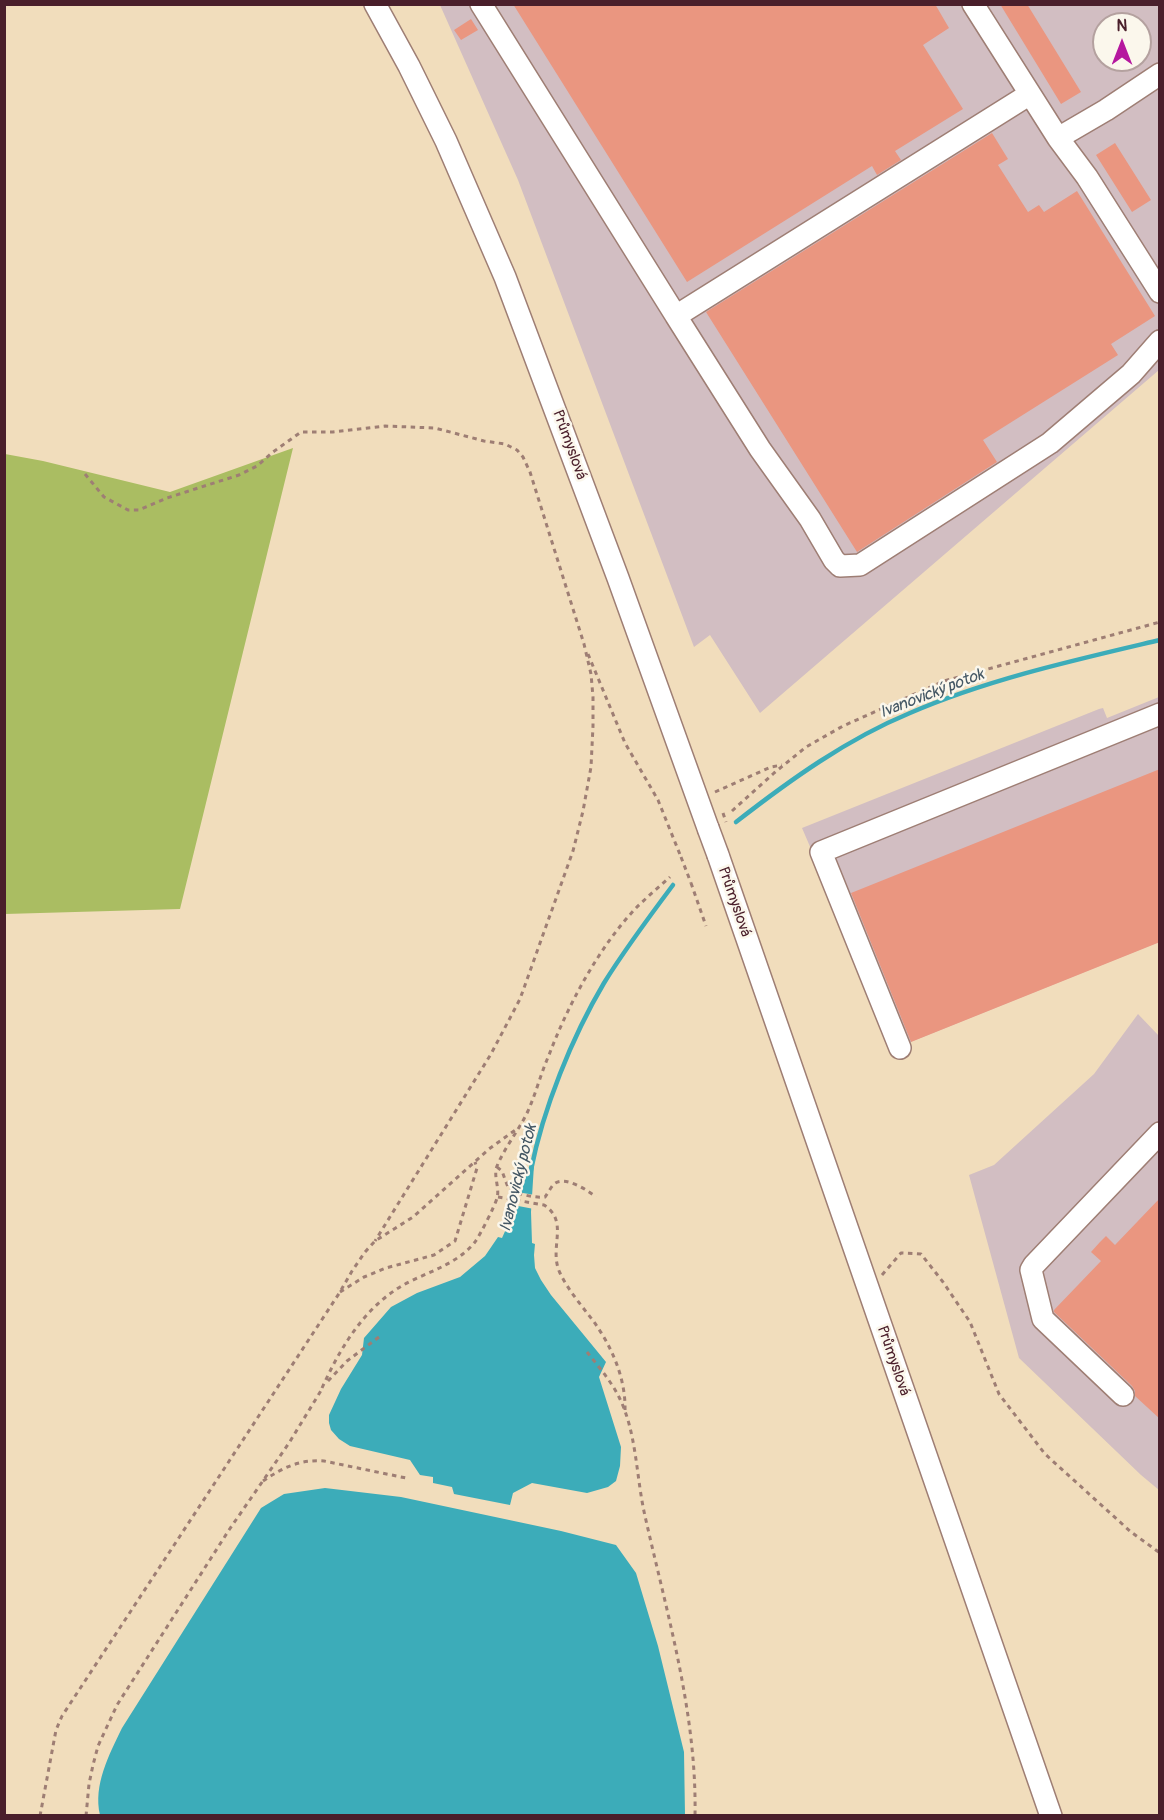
<!DOCTYPE html>
<meta charset="utf-8">
<style>
body{margin:0}
#map{position:relative;width:1164px;height:1820px;overflow:hidden;background:#f1ddbc;font-family:Pangolin,sans-serif}
canvas{display:block}
.frame{position:absolute;inset:0;border:6px solid #4a1f2b;pointer-events:none}
.north{position:absolute;left:1092px;top:12px;width:60px;height:60px;box-sizing:border-box;background:#fbf7ec;border:2px solid #b4a19f;border-radius:50%;rotate:0deg;font-size:16px;font-weight:700;line-height:24px;text-align:center;color:#4a1f2b}
.north::after{content:'';display:block;margin:auto;width:21px;height:27px;background:#b5179e;clip-path:polygon(50% 0,100% 100%,50% 72%,0 100%)}
</style>
<div id="map">
<canvas width="1164" height="1820"></canvas>
<div class="frame"></div>
<div class="north">N</div>
</div>
<script>
const g = document.querySelector('canvas').getContext('2d');
g.lineJoin = 'round';
function fillPath(path, color) {
  g.fillStyle = color;
  g.fill(path, 'evenodd');
}
function trace(path, color, width, dash) {
  g.strokeStyle = color;
  g.lineWidth = width;
  g.lineCap = dash ? 'butt' : 'round';
  g.setLineDash(dash || []);
  g.stroke(path);
}
function drawText(font, color, halo, rows, align = 'center') {
  g.font = font + ' Pangolin,sans-serif';
  g.lineWidth = 5;
  g.setLineDash([]);
  g.textBaseline = 'middle';
  g.strokeStyle = halo;
  g.fillStyle = color;
  for (const [text, x, y, turn = 0] of rows) {
    g.save();
    g.translate(x, y);
    g.rotate((+turn || 0) * Math.PI / 180);
    g.textAlign = isNaN(turn) ? turn : align;
    if (halo) g.strokeText(text, 0, 0);
    g.fillText(text, 0, 0);
    g.restore();
  }
}
const industrial = new Path2D(`
 M440 5H1159V370L760 713 710 635 694 647 518 180ZM1104 24H1140V60H1104Z
 M1159 697V942L903 1045 833 900 802 828 1099 709 1103 708 1107 718Z
 M1138 1014 1159 1036V1490L1141 1475 1019 1358 969 1175 994 1165 1094 1074Z`);
const green = new Path2D(`
 M293 448 180 909 5 914V454L43 461 170 492Z`);
const water = new Path2D(`
 M530 1164 534 1165 531 1212 532 1243 535 1244 534 1255 535 1268 541 1280 551 1295 606 1362 599 1377 621 1447 620 1466 616 1481 608 1487 587 1493 532 1483 513 1493 510 1505 454 1494 452 1487 433 1483V1477L420 1475 410 1460 350 1446 339 1439 331 1430 329 1423V1415L341 1389 362 1355 364 1338 391 1307 417 1293 460 1277 485 1256 498 1237 502 1238 515 1209Z
 M325 1488 401 1497 561 1531 616 1545 636 1573 658 1646 684 1752 685 1815H100C93 1785 109 1755 122 1728L261 1508 284 1494Z`);
const pier = new Path2D(`
 M517 1192 535 1195 534 1209 513 1205Z`);
const stream = new Path2D(`
 M736 822C790 780 847 739 910 713 989 679 1075 660 1160 640
 M531 1170C543 1109 572 1037 604 983 625 949 649 917 673 885`);
const building = new Path2D(`
 M513 4H935L949 28 923 45 963 109 895 151 901 160 877 175 872 166 687 282Z
 M1000 4H1027L1081 92 1061 104Z
 M471 19 478 30 461 40 454 30Z
 M992 133 1008 159 998 165 1028 212 1039 205 1044 212 1077 191 1155 316 1111 344 1118 355 983 440 997 462 857 552 706 312Z
 M1115 143 1151 200 1132 212 1096 155Z
 M1160 769V942L911 1042 851 893Z
 M1160 1198V1419L1135 1396V1391L1132 1386 1054 1312V1310L1101 1261 1091 1252 1100 1242 1106 1236 1115 1245Z`);
const path = new Path2D(`
 M85 474 104 497 128 510H139L167 498 239 475 257 466 273 452 301 432H333L385 426 435 428 484 441 505 444 517 450 523 457 530 472 584 644 591 674 593 697V726L591 767 583 811 573 851 520 999 491 1054 375 1241
 M588 654 625 743 658 800 681 857
 M715 792 771 767 782 765
 M732 811 774 773 806 747 843 726 944 681 1160 622
 M691 883 706 926
 M497 1167 502 1171 509 1190C520 1194 533 1198 545 1197 548 1193 551 1187 554 1184 565 1175 587 1190 596 1197
 M498 1197 544 1205C570 1222 548 1248 560 1273 568 1290 582 1306 594 1322 612 1347 626 1379 625 1411
 M882 1275 901 1253 921 1254 943 1282 970 1322 999 1394 1045 1454 1131 1532 1160 1553
 M340 1292 364 1277 386 1268 434 1255 455 1241 477 1168 475 1162
 M587 1352C598 1366 611 1381 619 1397 637 1433 636 1477 645 1516 667 1614 697 1714 695 1816
 M328 1381 347 1361 379 1337
 M322 1388C341 1346 367 1303 409 1282 433 1270 458 1263 475 1242 480 1235 495 1206 497 1198 500 1188 493 1176 497 1166 505 1147 519 1130 528 1111 536 1093 541 1073 549 1055 568 1005 599 947 636 908 647 897 659 887 670 877
 M263 1481C282 1468 300 1459 324 1461L406 1478
 M40 1816 56 1730 62 1716 340 1292 352 1271 365 1252 375 1241 413 1217 489 1149 518 1128
 M86 1816 89 1784 93 1765 98 1746 117 1705 229 1530 289 1443 322 1389`);
const minor = new Path2D(`
 M375 4 409 66 446 141 505 277 618 578 708 828
 M481 4 676 316 1030 94
 M973 4 1058 138 1087 177 1160 292
 M1058 138 1106 110 1160 74
 M676 316 760 449 810 519 834 560 840 566 860 565 1050 443 1131 374 1160 341
 M718 855 1051 1816
 M900 1048 821 852 1160 714
 M1123 1395 1043 1319 1031 1270 1034 1265 1160 1133`);
const pathBridge = new Path2D(`
 M723 813 726 822
 M681 857 691 883`);
const minorBridge = new Path2D(`
 M708 828 718 855`);
const streetNames = [
 ["Průmyslová",569,445,70],
 ["Průmyslová",734,902,71],
 ["Průmyslová",893,1361,71]
];
const waterNames = [
 ["Ivanovický potok",932,694,-21],
 ["Ivanovický potok",519,1178,-76]
];
fillPath(industrial, '#d2bec2');
fillPath(green, '#aabd62');
fillPath(water, '#3cacb9');
fillPath(pier, '#f1ddbc');
trace(stream, '#3cacb9', 4.5);
fillPath(building, '#ea9680');
trace(minor, '#9e7e74', 24);
trace(path, '#9e7e74', 3, [4.5, 4.5]);
trace(minor, '#fff', 21);
trace(minorBridge, '#9e7e74', 24, []);
trace(pathBridge, '#9e7e74', 3, [4.5, 4.5]);
trace(minorBridge, '#fff', 21);
drawText('15px', '#4a1f2b', '#fbf7ec', streetNames);
drawText('italic 16px', '#445764', '#fbf7ec', waterNames);
</script>
